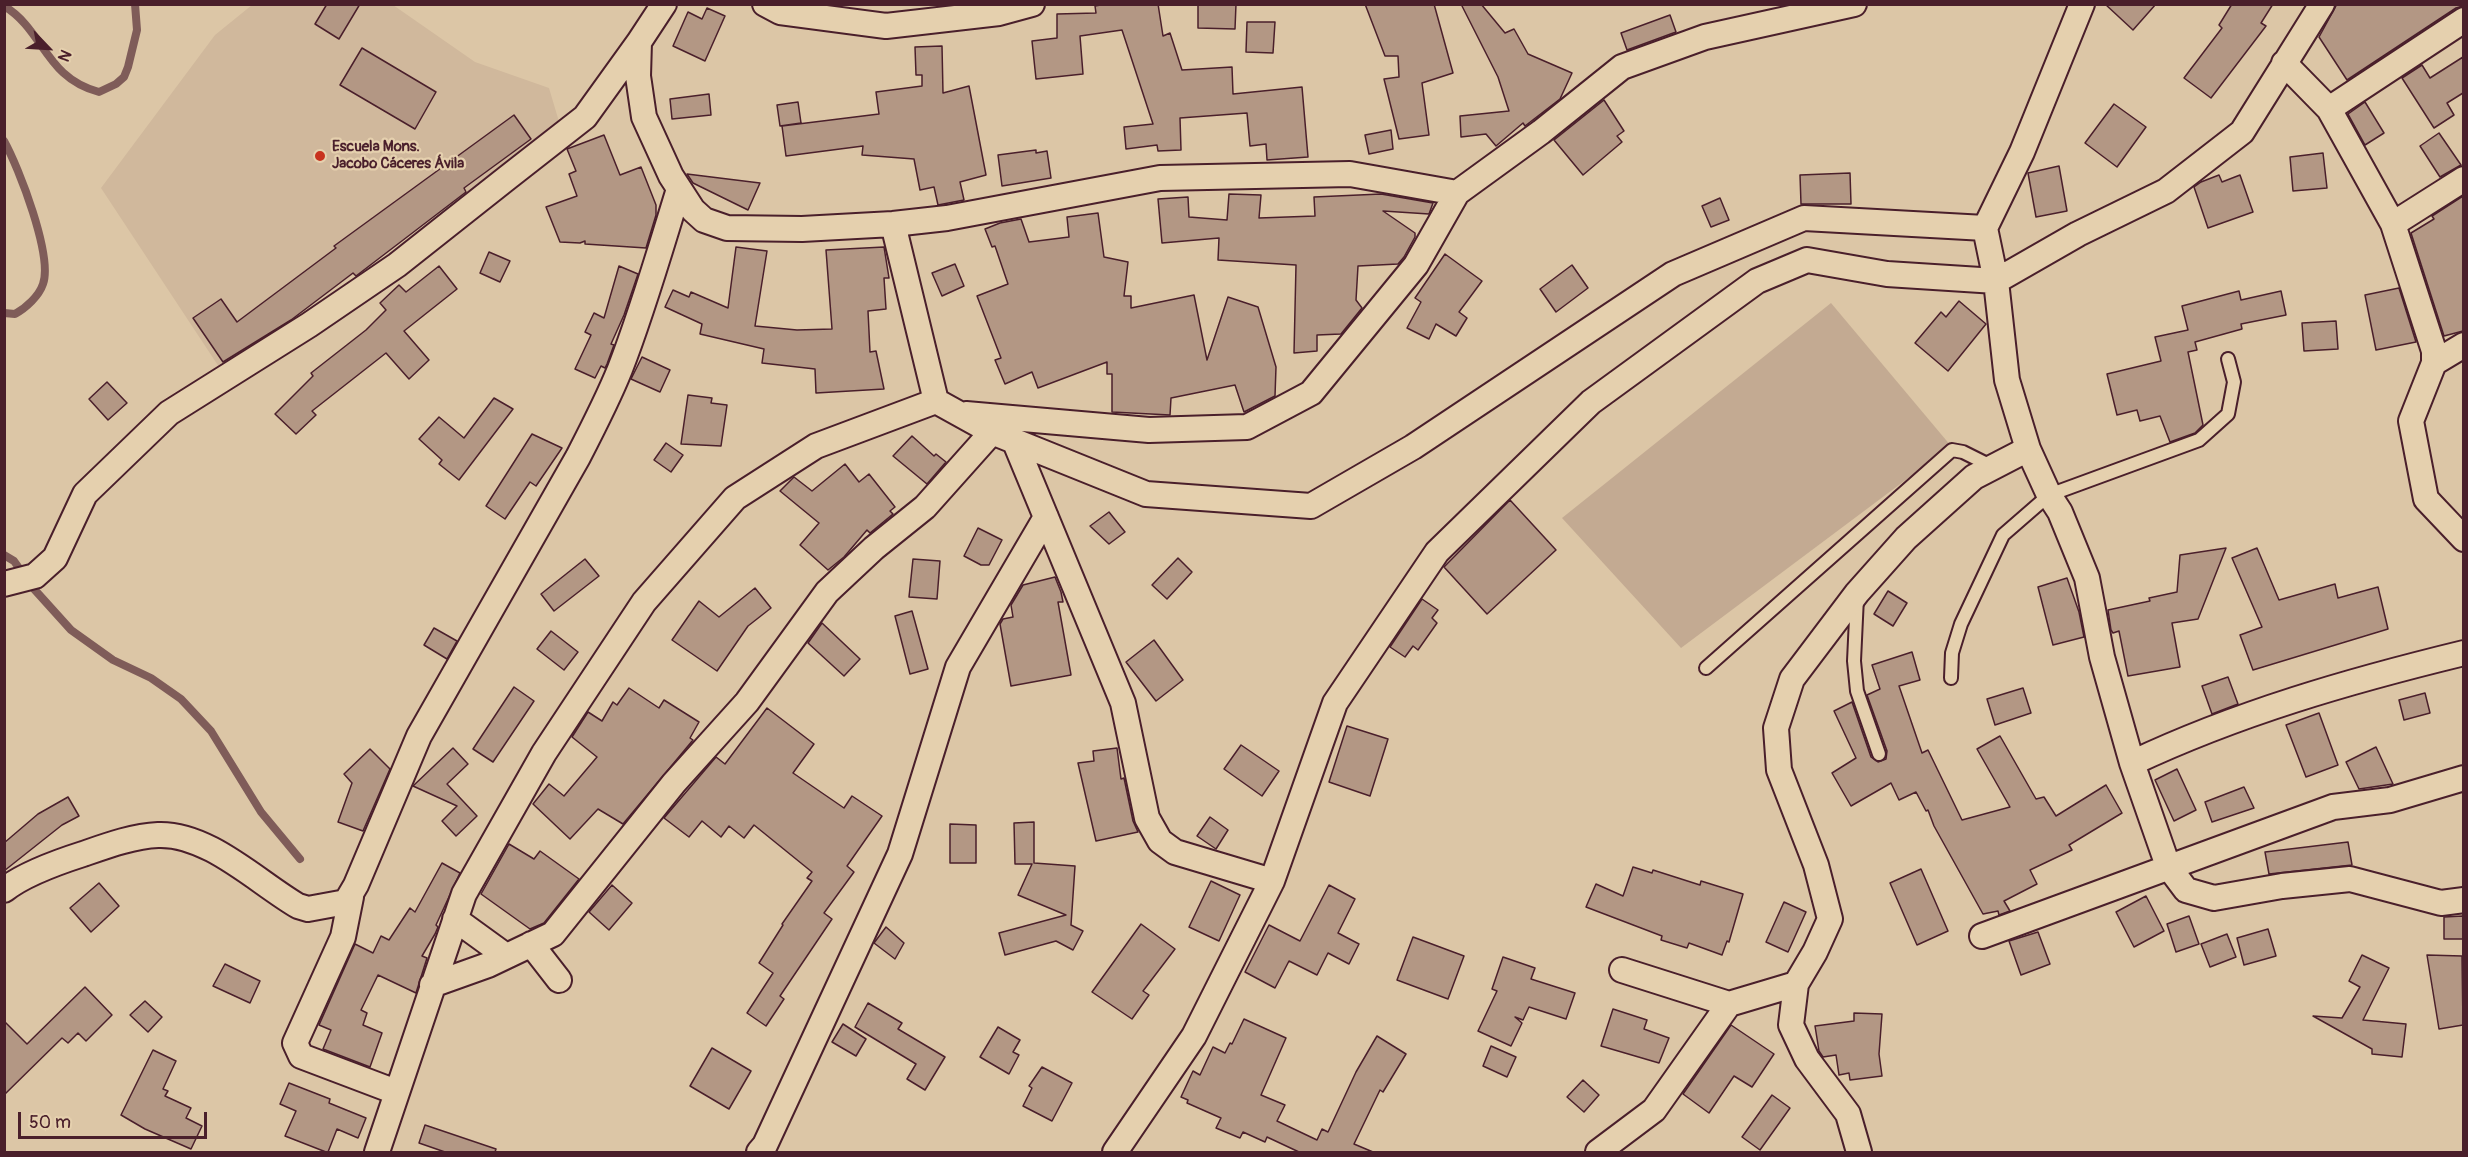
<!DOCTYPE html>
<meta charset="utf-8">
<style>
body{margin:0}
#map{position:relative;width:2468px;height:1157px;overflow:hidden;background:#dcc6a6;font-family:Pangolin,sans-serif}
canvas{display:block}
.frame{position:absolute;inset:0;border:6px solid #4a1f2b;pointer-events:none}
.north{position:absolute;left:18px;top:18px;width:60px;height:60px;-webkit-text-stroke:4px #e5d0ae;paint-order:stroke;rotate:115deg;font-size:16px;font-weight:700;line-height:24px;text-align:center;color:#4a1f2b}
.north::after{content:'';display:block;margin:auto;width:21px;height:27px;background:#4a1f2b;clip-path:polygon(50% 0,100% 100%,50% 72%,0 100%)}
.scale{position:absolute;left:18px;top:1112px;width:189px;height:27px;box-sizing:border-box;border:3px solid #4a1f2b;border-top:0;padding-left:8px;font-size:18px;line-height:21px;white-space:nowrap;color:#4a1f2b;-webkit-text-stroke:4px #e5d0ae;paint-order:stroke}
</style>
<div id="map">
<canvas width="2468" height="1157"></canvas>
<div class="frame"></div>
<div class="north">N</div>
<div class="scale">50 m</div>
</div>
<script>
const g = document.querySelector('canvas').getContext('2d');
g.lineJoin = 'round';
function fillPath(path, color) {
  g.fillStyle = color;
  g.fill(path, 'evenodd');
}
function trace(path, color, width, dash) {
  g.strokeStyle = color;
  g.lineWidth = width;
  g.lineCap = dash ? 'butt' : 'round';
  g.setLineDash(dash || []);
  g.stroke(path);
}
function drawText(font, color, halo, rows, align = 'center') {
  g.font = font + ' Pangolin,sans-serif';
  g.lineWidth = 4.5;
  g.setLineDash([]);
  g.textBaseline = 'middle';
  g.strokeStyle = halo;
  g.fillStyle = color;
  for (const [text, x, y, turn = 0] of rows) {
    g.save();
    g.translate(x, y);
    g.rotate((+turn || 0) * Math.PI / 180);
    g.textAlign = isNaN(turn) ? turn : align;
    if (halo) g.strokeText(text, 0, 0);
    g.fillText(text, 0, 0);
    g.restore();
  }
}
const built = new Path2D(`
 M252 5H393L475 62 549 88 560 125 221 370 101 188 215 35Z`);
const green = new Path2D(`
 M1831 303 1951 446 1681 648 1562 518Z`);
const stream = new Path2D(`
 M4 6C44 30 45 78 99 92L116 84 124 77 128 67 137 30 135 4
 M4 141C19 168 53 256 43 284 39 296 26 308 15 314L4 313
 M4 555 14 561 34 589 71 630 113 660 151 678 181 699 211 731 261 812 300 859`);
const building = new Path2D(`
 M327 4H360L339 39 315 24Z
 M1106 4H1158L1163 36 1170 33 1182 70 1232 67 1233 94 1302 87 1308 157 1267 160 1266 144 1250 146 1247 113 1180 118 1181 150 1158 151 1157 145 1126 149 1124 127 1153 124 1122 30 1080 36 1083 74 1036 79 1032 41 1057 38V14L1096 13 1095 6Z
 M1198 4H1236L1235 29 1198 28Z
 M1365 4H1434L1453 73 1422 83 1429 135 1399 139 1384 79 1399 77 1398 56H1385Z
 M1461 4H1481L1505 33 1514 29 1528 54 1572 73 1560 99 1525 126 1523 123 1496 146 1486 134 1461 137 1460 116 1509 111 1498 77Z
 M2105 4H2156L2133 30Z
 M2232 4H2273L2261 23 2266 26 2211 98 2184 78 2222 28 2219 25Z
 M2337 4H2463V6L2456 8 2347 80 2319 37Z
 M707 8 725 16 705 61 673 46 688 12 702 19Z
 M1670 15 1676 32 1627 50 1621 33Z
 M1247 22H1275L1273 53 1246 52Z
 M942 46 943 93 969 86 986 175 960 182 964 200 938 205 934 187 920 190 914 159 862 155 863 146 786 156 782 126 879 114 876 92 922 86V75H916L915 47Z
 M362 48 436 92 415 129 340 85Z
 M2463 57V93L2447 103 2454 115 2434 128 2402 78 2422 65 2430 78Z
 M709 94 711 115 672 119 670 99Z
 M1604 100 1624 131 1617 136 1622 142 1583 175 1554 140Z
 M798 102 801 123 780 126 777 105Z
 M2365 102 2384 133 2365 145 2348 114Z
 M2114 104 2146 127 2117 167 2085 143Z
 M514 115 531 139 464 188 466 192 356 276 353 273 291 320 223 362 193 318 221 299 237 322 336 248 334 246Z
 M1391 130 1393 149 1369 154 1365 135Z
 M2439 133 2461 165 2440 177 2420 146Z
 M604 135 620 175 641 167 656 205V215L646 248 585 244V241L580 243 560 242 546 207 577 196 569 174 576 171 567 149Z
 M1036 150V153L1047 151 1051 178 1002 186 998 155Z
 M2323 153 2327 188 2293 191 2290 157Z
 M2059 166 2067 211 2036 217 2028 173Z
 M1850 173 1851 204H1801L1800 175Z
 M687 174 760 183 748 210 693 183Z
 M2219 175 2222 182 2240 175 2253 212 2208 228 2194 187 2201 182Z
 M1229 194 1261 195 1259 218 1315 216 1314 197 1381 194 1433 203 1429 214 1383 211 1415 233V237L1404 257 1398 264 1358 266 1356 300 1362 308 1341 334 1317 335V351L1294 353 1296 265 1218 260 1219 238 1162 243 1158 199 1188 197 1189 217 1227 220Z
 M2463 196V331L2444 336 2411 233 2434 219 2432 216Z
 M1720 198 1729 220 1711 227 1702 206Z
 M1098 213 1104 257 1128 262 1124 296H1131V308L1194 295 1207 360 1228 297 1258 307 1276 367 1275 396 1244 412 1235 385 1171 398 1170 415 1112 412V374H1107V362L1038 388 1032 372 1005 384 995 360 1001 358 977 296 1008 284 995 246 992 247 985 229 1000 223 1021 219 1029 242 1069 237 1067 217Z
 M736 247 767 251 755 326 797 330 832 329 826 250 884 247 889 278H884L886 309 868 311 870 352 876 351 884 389 816 393 815 369 762 363 764 349 700 334 702 324 665 307 673 290 689 297 691 292 728 308Z
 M489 252 510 261 500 282 480 273Z
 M1445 254 1482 281 1459 312 1467 318 1456 336 1436 324 1429 339 1407 328 1421 302 1415 298Z
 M955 264 964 286 942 296 932 273Z
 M1572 265 1588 288 1556 312 1540 289Z
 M439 266 457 289 404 331 429 360 409 379 386 353 312 411 316 415 296 434 275 414 313 376 311 373 366 330 386 310 380 303 399 285 406 292Z
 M619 266 638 274 624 315 611 344 614 345 607 364 605 368 601 366 595 378 575 369 591 335 585 332 594 313 604 318Z
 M2399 288 2416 342 2376 350 2365 295Z
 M2239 291 2241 300 2281 291 2286 315 2241 324 2242 329 2195 342 2197 350 2188 352 2203 425 2195 433 2170 442 2160 416 2140 421 2137 410 2117 415 2107 374 2161 361 2155 337 2188 330 2182 306Z
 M1959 301 1986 324 1948 371 1915 343 1941 312 1946 317Z
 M2336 321 2338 349 2304 351 2302 323Z
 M642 357 670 370 660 392 631 379Z
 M107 382 127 403 108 420 89 399Z
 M688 395 712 398 711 403 727 405 721 446 681 444Z
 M494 398 513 409 459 480 439 464 442 460 419 439 439 417 464 438Z
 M532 434 562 448 536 486 530 482 505 519 486 506Z
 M912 436 934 456 936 454 946 462 927 484 893 456Z
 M666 443 683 455 671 472 654 460Z
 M845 464 859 482 869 474 895 507 890 511 893 514 870 533 867 530 844 557 828 570 800 545 819 523 780 491 794 477 812 491Z
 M1510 500 1556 550 1487 614 1444 567Z
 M1109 512 1125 532 1109 544 1090 526Z
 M978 528 1002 540 989 565H981L964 556Z
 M2226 548 2198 619 2172 623 2180 667 2128 676 2119 631 2113 633 2111 630 2108 610 2150 601 2149 598 2177 592 2180 555Z
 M2257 548 2279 600 2335 584 2338 598 2378 587 2388 629 2253 670 2240 635 2262 627 2232 558Z
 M1178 558 1192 572 1167 599 1152 585Z
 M585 559 599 576 554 611 541 594Z
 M913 559 940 561 937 599 909 597Z
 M1055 577 1061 592 1063 602H1058L1071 675 1011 686 1000 624 1003 619 1013 617 1011 605 1023 585Z
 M2067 578 2079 612 2084 637 2053 645 2038 587Z
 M755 588 771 608 748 626 717 671 672 640 699 601 719 617Z
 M1888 591 1907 603 1893 626 1874 614Z
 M1422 599 1438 610 1432 618 1437 623 1418 650 1413 646 1405 657 1390 647Z
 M912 611 928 669 910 674 895 616Z
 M822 623 860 659 844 676 808 643Z
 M434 628 457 641 447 659 424 645Z
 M551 631 578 652 564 670 537 649Z
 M1154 640 1183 680 1156 701 1126 662Z
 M1912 652 1920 680 1899 686 1922 753 1928 750 1962 820 2010 807 1977 749 2000 736 2036 799 2044 797 2056 816 2106 785 2122 813 2069 845 2072 850 2030 870 2037 884 2004 901 2010 911 1999 915 1998 911 1983 914 1934 826 1928 810 1926 811 1916 792 1899 800 1891 783 1851 806 1832 773 1856 758 1834 711 1852 702 1871 757 1878 762 1886 759 1887 751 1867 695 1880 689 1872 665Z
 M2228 677 2238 704 2212 714 2202 686Z
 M514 687 534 701 493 762 473 749Z
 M629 688 659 708 664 700 699 722 690 738 693 740 623 824 598 809 570 839 533 804 549 784 564 796 597 757 572 737 588 712 602 721 613 702 617 705Z
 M2023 688 2031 713 1995 725 1987 699Z
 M2425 693 2430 713 2404 720 2399 700Z
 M767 708 814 744 793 773 844 808 852 796 882 816 847 866 854 872 824 913 832 919 780 996 784 999 766 1026 747 1013 773 973 759 963 783 925 782 924 812 881 807 878 812 872 754 825 744 838 729 826 721 837 702 821 689 837 664 818 716 757 725 764Z
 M2319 713 2338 765 2306 777 2286 725Z
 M1347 726 1388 739 1370 796 1329 782Z
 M1241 745 1279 771 1262 796 1224 769Z
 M2376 747 2393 784 2359 789 2346 762Z
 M453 748 468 764 447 784 477 816 456 836 442 821 457 806 413 786Z
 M1117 748 1121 779 1124 778 1133 821 1138 832 1096 841 1078 763 1094 761 1093 751Z
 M370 749 390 769 363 831 338 822 352 783 344 774Z
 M2177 769 2196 810 2174 821 2155 780Z
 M2244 787 2254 808 2212 822 2205 802Z
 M68 797 79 816 62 825 4 871V843L38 814Z
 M1210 817 1228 830 1216 849 1197 836Z
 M1034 822V863L1075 866 1071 925 1083 931 1073 950 1056 941 1005 955 999 933 1066 915 1018 895 1032 864H1015L1014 823Z
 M950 824 976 825V863H950Z
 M2348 842 2352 865 2269 874 2265 852Z
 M509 844 534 859 540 851 579 879 544 923 530 929 481 894Z
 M442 863 460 873 436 925 438 927 435 934 422 956 427 958 416 993 378 975 361 1010 367 1013 363 1025 382 1033 370 1067 323 1049 331 1030 319 1025 355 944 373 953 381 936 389 940 410 908 415 912Z
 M1633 867 1652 873 1653 870 1700 885 1701 881 1743 894 1729 942 1727 941 1722 955 1689 943 1687 948 1661 940 1662 936 1586 907 1596 884 1623 896Z
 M1921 869 1948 931 1917 945 1890 883Z
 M1211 881 1240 895 1219 941 1189 927Z
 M99 883 119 906 91 932 70 908Z
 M612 885 632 903 609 930 589 912Z
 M1329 885 1355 899 1338 933 1359 944 1349 964 1328 953 1317 975 1289 961 1275 988 1245 972 1269 925 1300 941Z
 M2146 896 2164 931 2134 947 2116 912Z
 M1784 902 1806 912 1788 952 1766 942Z
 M2189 916 2199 944 2176 952 2167 924Z
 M2463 916V939H2444V917Z
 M1141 924 1175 949 1143 991 1149 995 1132 1019 1092 992Z
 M886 927 904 943 895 959 874 943Z
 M2268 929 2276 956 2244 965 2237 938Z
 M2038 932 2050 964 2021 975 2009 941Z
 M2227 934 2236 957 2210 967 2201 944Z
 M1413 937 1464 956 1448 999 1397 980Z
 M2362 955 2389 968 2363 1020 2406 1024 2402 1057 2372 1054V1049L2313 1016 2342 1018 2360 987 2349 981Z
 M2427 955 2462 956 2463 1025 2439 1029Z
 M1503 957 1535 968 1531 979 1575 993 1566 1019 1529 1007 1523 1020 1515 1017 1522 1023 1511 1046 1478 1031 1497 991 1492 989Z
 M225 964 260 981 250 1003 213 986Z
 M85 987 112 1015 86 1041 78 1033 68 1043 62 1038 4 1095V1021L27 1044Z
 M145 1001 162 1017 148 1032 130 1015Z
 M868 1003 902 1023 898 1029 945 1057 925 1090 907 1079 916 1064 855 1027Z
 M1613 1009 1647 1020 1644 1029 1669 1038 1659 1063 1601 1046Z
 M1854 1013 1882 1014 1879 1054 1882 1076 1850 1080 1849 1073 1839 1075 1836 1055 1823 1057 1819 1051 1815 1026 1854 1021Z
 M1244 1019 1286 1038 1261 1095 1285 1105 1277 1121 1317 1140 1322 1129 1328 1132 1356 1072 1377 1036 1406 1054 1383 1092 1380 1090 1354 1144 1373 1152H1299L1267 1137 1265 1142 1243 1132 1240 1138 1216 1128 1221 1118 1187 1103 1188 1100 1181 1097 1193 1071 1200 1075 1213 1047 1225 1053 1230 1043 1232 1044Z
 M843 1024 866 1039 856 1056 832 1042Z
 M1731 1025 1774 1054 1752 1087 1734 1076 1709 1113 1683 1094Z
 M998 1027 1020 1040 1013 1052 1019 1055 1009 1074 980 1057Z
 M1491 1046 1516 1057 1507 1077 1483 1066Z
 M712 1048 751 1071 729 1109 690 1086Z
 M153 1050 176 1061 163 1089 168 1091 165 1096 191 1108 186 1118 202 1126 191 1149 145 1129 121 1115Z
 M1042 1067 1072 1083 1052 1121 1023 1106 1032 1088 1029 1086Z
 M1583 1080 1599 1095 1584 1112 1567 1097Z
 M289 1083 330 1099 329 1103 366 1118 358 1138 337 1129 328 1152H326L285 1136 296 1111 280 1104Z
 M1772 1095 1790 1108 1760 1150 1742 1137Z
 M425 1125 496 1149 495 1152H445L419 1143Z`);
const service = new Path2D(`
 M1857 597 1854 661 1857 691 1879 754
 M1706 668 1952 450 1963 452 1993 467
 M1951 678 1952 653 1961 624 2003 535 2049 495 2199 440 2228 414 2234 382 2228 359`);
const minor = new Path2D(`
 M664 4 639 42 638 76 644 117 671 176 693 210 704 220 727 228 802 229 893 224 947 218 1160 178 1350 174 1457 193
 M765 4 780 12 886 26 999 13 1032 4
 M2082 4 2022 152 1985 228 1996 281 2078 234 2166 191 2242 132 2322 4
 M2284 63 2329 109 2393 224 2434 351V363L2411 421 2426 499 2464 539
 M2329 109 2464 20
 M893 224 936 401 992 432 1146 494 1311 506 1413 447 1673 274 1804 218 1985 228
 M2393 224 2464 179
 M2434 363 2464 345
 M966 414 1149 430 1247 427 1311 393 1416 265 1457 193 1541 132 1622 67 1705 37 1854 4
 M1014 440 1123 703 1147 818 1160 841 1175 852 1272 881
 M4 584 35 576 55 558 85 494 169 413 309 325 397 265 507 178 585 117 639 42
 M2132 763C2238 713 2349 681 2464 653
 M4 890C24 874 58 862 83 854 106 846 133 836 158 835 208 833 257 882 298 906L308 909 346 902 356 885 419 736 578 457C593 428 608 399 620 369 643 310 660 250 679 189
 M351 897 343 937 295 1043 301 1056 396 1092
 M455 919 506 956
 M1982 936 2333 807 2390 800 2464 778
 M531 944 559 980
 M1622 970 1729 1004
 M432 985 488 965 553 934 674 783 747 702 827 592 874 548 925 507 992 432
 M377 1152 464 894 544 753 644 602 735 498 816 446 936 401
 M759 1152 765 1145 900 854 958 667 1046 517
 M1115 1152 1194 1036 1272 881 1335 703 1437 552 1591 402 1757 281 1807 260 1887 274 1996 281 2007 380 2028 449 2049 495 2060 512 2087 578 2102 657 2132 763 2168 866 2186 890 2214 898 2282 886 2350 879 2441 903 2464 900
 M1598 1152 1654 1110 1729 1004 1796 984
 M1859 1152 1848 1114 1807 1059 1791 1025 1796 984 1815 952 1830 919 1816 865 1779 770 1776 728 1792 679 1857 593 1906 538 1974 477 2028 449`);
const markers = [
 [320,156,6,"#c8321e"]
];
const poiNames = [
 ["Escuela Mons.",332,147],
 ["Jacobo Cáceres Ávila",332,164]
];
fillPath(built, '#d0b89c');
fillPath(green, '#c3aa92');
trace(stream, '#7f5c59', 8);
fillPath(building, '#b39784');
trace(building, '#4a1f2b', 1.5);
trace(service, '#4a1f2b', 16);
trace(minor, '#4a1f2b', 28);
trace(service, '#e5d0ae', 12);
trace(minor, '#e5d0ae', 24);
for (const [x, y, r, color] of markers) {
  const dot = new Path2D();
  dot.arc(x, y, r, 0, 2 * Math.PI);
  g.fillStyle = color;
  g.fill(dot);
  trace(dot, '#e5d0ae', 2);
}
drawText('bold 15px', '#4a1f2b', '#e5d0ae', poiNames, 'left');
</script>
